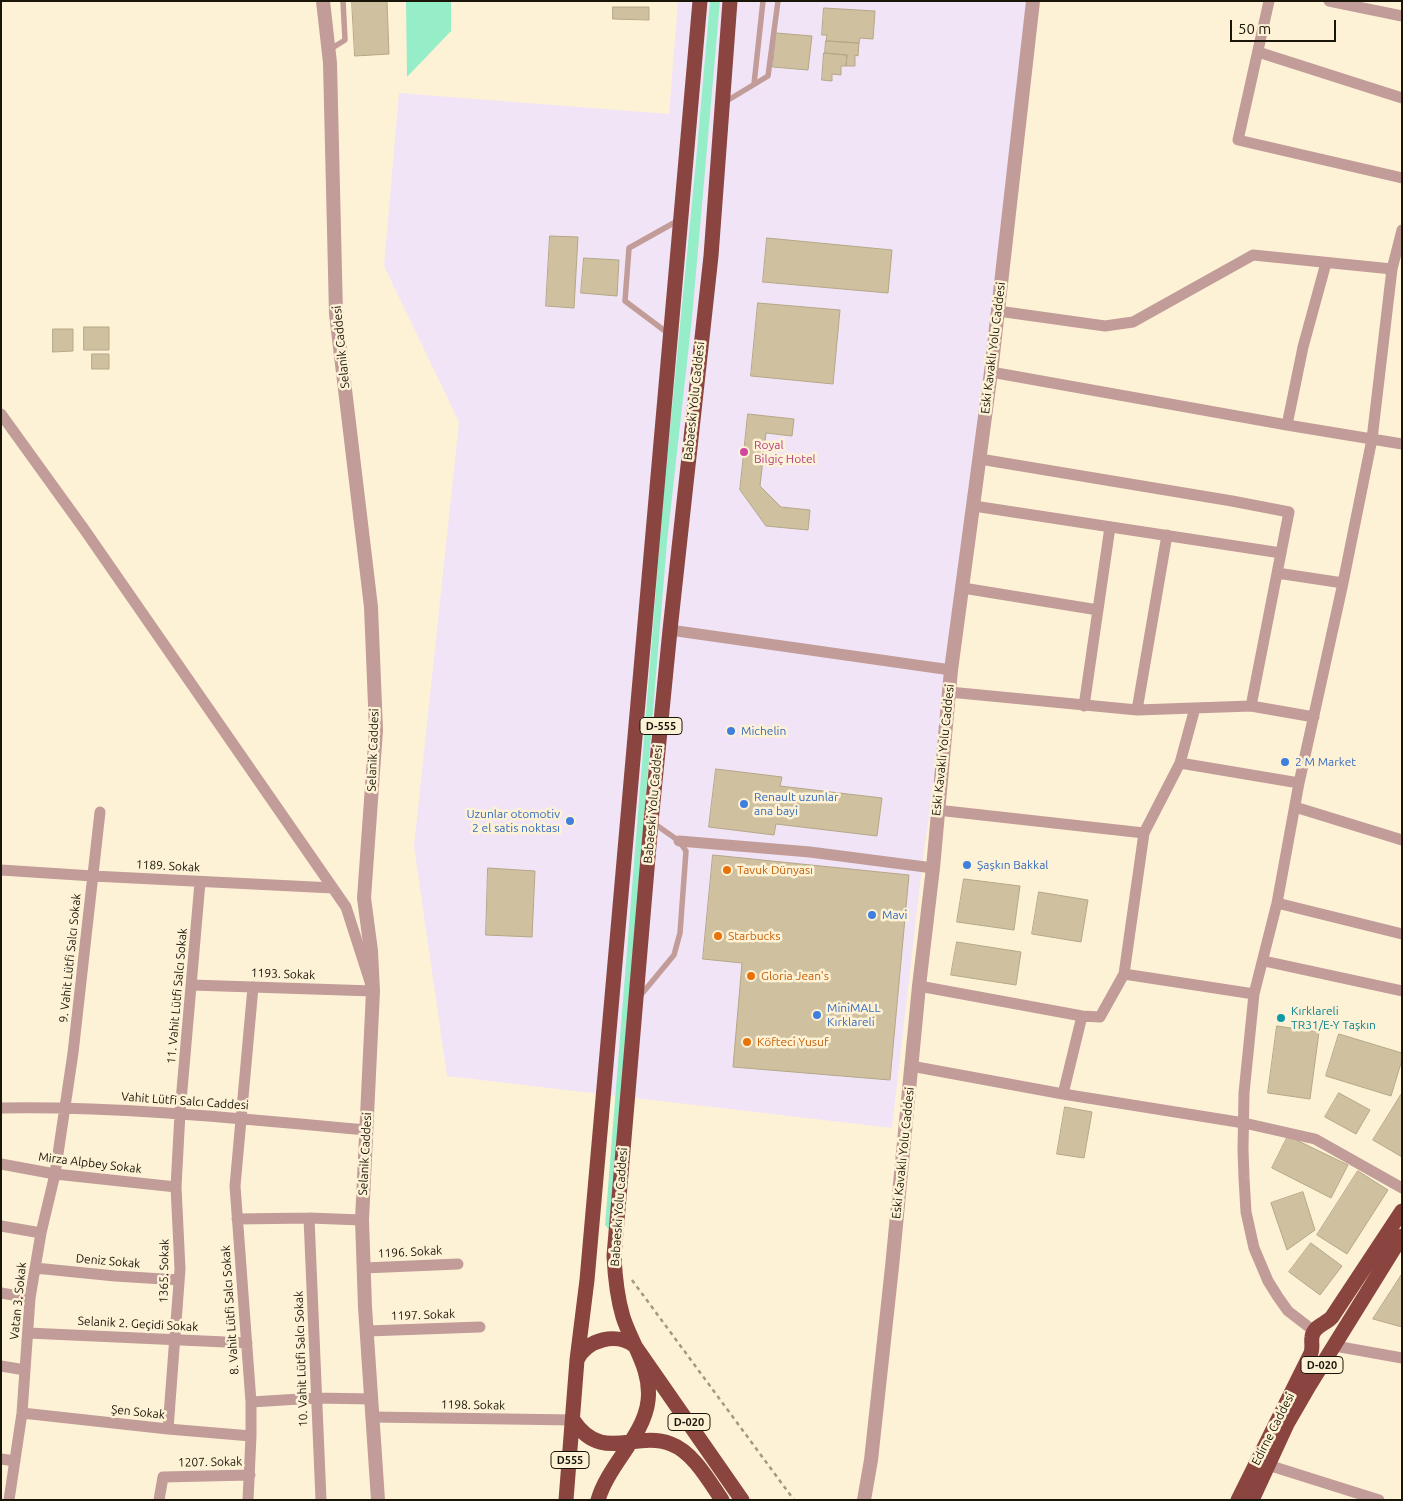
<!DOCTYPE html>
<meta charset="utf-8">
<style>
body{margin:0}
#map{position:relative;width:1403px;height:1501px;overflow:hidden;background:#fef2d6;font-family:Ubuntu,sans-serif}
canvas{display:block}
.frame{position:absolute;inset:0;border:2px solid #1a1509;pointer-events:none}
.scale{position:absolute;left:1230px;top:20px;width:106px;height:22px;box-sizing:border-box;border:2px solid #1a1509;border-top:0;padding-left:6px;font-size:15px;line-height:18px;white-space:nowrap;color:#1a1509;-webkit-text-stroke:4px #fef2d6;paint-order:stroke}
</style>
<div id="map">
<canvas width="1403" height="1501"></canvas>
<div class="frame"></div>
<div class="scale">50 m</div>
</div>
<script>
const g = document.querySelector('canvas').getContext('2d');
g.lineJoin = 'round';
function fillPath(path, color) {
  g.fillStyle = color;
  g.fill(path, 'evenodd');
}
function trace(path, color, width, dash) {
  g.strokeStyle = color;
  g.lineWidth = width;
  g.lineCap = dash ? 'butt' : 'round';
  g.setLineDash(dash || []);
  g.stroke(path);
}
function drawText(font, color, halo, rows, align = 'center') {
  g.font = font + ' Ubuntu,sans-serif';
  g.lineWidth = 5;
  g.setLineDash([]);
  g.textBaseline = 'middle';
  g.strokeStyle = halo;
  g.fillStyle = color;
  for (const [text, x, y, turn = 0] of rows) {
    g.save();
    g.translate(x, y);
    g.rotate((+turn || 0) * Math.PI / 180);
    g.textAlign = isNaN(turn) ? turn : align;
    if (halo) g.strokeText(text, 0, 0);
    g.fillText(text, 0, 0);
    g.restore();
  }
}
const commercial = new Path2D(`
 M678 1H1028L974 506 923 858 892 1128 447 1076 414 846 459 422 384 266 399 93 669 114Z`);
const green = new Path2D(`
 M406 1H451V31L407 77Z
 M710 1H720L692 318 667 542 610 1230 605 1225 663 501 696 161Z`);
const building = new Path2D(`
 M352 1H387L389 54 355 56Z
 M613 7H649V20L613 19Z
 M824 8 875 11 873 39 860 38 859 43 826 41 827 35H822Z
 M776 33 812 36 808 70 773 67Z
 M826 41 859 43 858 56 855 55V66H846L847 55 825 53Z
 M824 53 847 55 846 66H841V75L832 74V81L822 80Z
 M550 236 578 237 574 308 546 306Z
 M767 238 892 250 888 293 763 282Z
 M584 258 619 260 617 296 581 293Z
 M758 303 840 310 833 384 751 376Z
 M84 327H109V350H84Z
 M53 329H73V351L53 352Z
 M92 354H109V369H92Z
 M748 414 794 419 792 436 766 433 760 486 781 507 810 510 808 530 766 526 740 490Z
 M716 769 782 777 780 786 882 798 877 836 776 824 774 835 709 827Z
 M713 855 909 875 890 1080 733 1067 742 963 703 959Z
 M488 868 535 871 532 937 486 935Z
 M964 879 1020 886 1014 930 957 922Z
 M1039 892 1088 900 1081 942 1032 934Z
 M957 942 1021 952 1016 985 951 975Z
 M1277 1026 1319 1032 1310 1099 1268 1093Z
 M1339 1034 1402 1053V1060L1391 1096 1326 1076Z
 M1339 1093 1370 1110 1356 1134 1325 1117Z
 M1402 1093V1157L1373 1140Z
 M1065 1107 1092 1112 1084 1158 1057 1154Z
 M1288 1136 1348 1165 1331 1198 1272 1168Z
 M1358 1171 1388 1190 1347 1254 1317 1235Z
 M1303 1192 1315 1230 1287 1250 1271 1203Z
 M1311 1243 1342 1266 1320 1295 1289 1272Z
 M1402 1274V1327L1373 1319Z`);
const path = new Path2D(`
 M632 1280 794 1500`);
const service = new Path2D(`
 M329 50 345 40 343 1
 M754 84 763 1
 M725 102 768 76 778 1
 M669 334 625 301 629 248 679 220
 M640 996 674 955 680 933 686 851 679 841 652 822`);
const minor = new Path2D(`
 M1269 1 1238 140 1402 178
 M1329 1 1402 16
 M1258 52 1402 98
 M998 311 1105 326 1133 322 1253 255 1392 269
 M991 372 1287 425 1402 444
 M1 414 84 529 346 907 373 991 192 985
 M1287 425 1303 347 1326 263
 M980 459 1232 501 1289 512 1251 706
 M974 506 1281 553
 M1277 573 1343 583
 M963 588 1098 610
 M670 630 951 670
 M949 692 1137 710 1251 706 1314 717
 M1084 706 1110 527
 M1195 708 1180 763 1299 783
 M1137 710 1167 535
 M1295 807 1402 840
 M937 810 1144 833 1124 974
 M1144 833 1180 763
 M679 841 810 852 933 868
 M1 870 93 876 333 888
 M1277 903 1402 934
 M1264 961 1402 991
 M919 986 1082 1016 1100 1017 1124 974 1254 994
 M911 1066 1063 1094 1244 1123 1315 1139 1402 1188
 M1063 1094 1082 1016
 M1 1108C123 1106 245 1119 366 1130
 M1 1164 55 1174 176 1187
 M309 1218 321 1500
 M237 1219 309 1218 362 1220
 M1 1226 41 1233
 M35 1268 115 1276 179 1280
 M364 1268 458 1264
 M1 1293 30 1298
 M367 1331 480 1327
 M1314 1331 1288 1311 1278 1297 1268 1281 1254 1248 1246 1212 1244 1178 1243 1150 1244 1093 1254 994 1277 903 1299 783 1343 583 1372 439 1392 269 1402 230
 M28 1333 247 1343
 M1335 1346 1402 1358
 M1 1366 25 1370
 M251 1402 316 1398 372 1399
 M22 1413 168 1429 251 1436
 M373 1417 573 1420
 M168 1429 180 1269 176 1187 180 1113 200 882
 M1 1459 15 1461
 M1268 1465 1379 1500
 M9 1500 22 1413 30 1298 41 1233 55 1174 73 1053 100 812
 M159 1500 163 1477 250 1475
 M248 1500 251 1436V1402L235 1186 253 987`);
const tertiary = new Path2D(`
 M323 1 330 63 336 314 371 607 376 730 364 898 371 951 373 991 362 1220 365 1307 378 1500
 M864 1500 871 1460 892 1267 919 986 933 868 951 670 991 372 1033 1`);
const trunk = new Path2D(`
 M577 1360C587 1339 617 1332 635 1346L742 1500
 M573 1420C602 1464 634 1430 671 1444 693 1452 709 1481 722 1500
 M566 1500 577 1360 587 1280 700 1
 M598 1500C608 1465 644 1436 648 1401 652 1370 632 1345 623 1317 617 1297 615 1277 614 1256L651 822 670 630 711 256 730 1
 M1238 1500 1311 1353C1313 1347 1311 1342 1312 1337 1313 1326 1326 1324 1332 1317L1402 1211
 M1252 1500 1287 1424 1309 1386 1402 1236`);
const markers = [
 [744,452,5,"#d1479c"],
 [731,731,5,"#3f7fe0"],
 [1285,762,5,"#3f7fe0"],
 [744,804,5,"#3f7fe0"],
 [570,821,5,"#3f7fe0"],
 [967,865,5,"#3f7fe0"],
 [727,870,5,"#e8710a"],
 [872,915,5,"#3f7fe0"],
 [718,936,5,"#e8710a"],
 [751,976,5,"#e8710a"],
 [817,1015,5,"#3f7fe0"],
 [1281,1018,5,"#0f9aa8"],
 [747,1042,5,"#e8710a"]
];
const shields = [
 [661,726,42],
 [1322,1365,42],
 [689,1422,42],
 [570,1460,38]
];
const shieldNames = [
 ["D-555",661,726],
 ["D-020",1322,1365],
 ["D-020",689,1422],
 ["D555",570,1460]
];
const streetNames = [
 ["Selanik Caddesi",341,347,-96],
 ["Eski Kavaklı Yolu Caddesi",993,348,-83],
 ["Babaeski Yolu Caddesi",694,401,-84],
 ["Selanik Caddesi",373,750,-88],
 ["Eski Kavaklı Yolu Caddesi",943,750,-84],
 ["Babaeski Yolu Caddesi",653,804,-85],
 ["1189. Sokak",168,866,3],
 ["9. Vahit Lütfi Salcı Sokak",70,958,-84],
 ["1193. Sokak",283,974,2],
 ["11. Vahit Lütfi Salcı Sokak",177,996,-85],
 ["Vahit Lütfi Salcı Caddesi",185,1101,4],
 ["Eski Kavaklı Yolu Caddesi",903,1153,-84],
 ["Selanik Caddesi",365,1154,-87],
 ["Mirza Alpbey Sokak",90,1163,7],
 ["Babaeski Yolu Caddesi",619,1207,-86],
 ["1196. Sokak",410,1252,-3],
 ["Deniz Sokak",108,1261,5],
 ["1365. Sokak",164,1271,-89],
 ["Vatan 3. Sokak",18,1301,-84],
 ["8. Vahit Lütfi Salcı Sokak",230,1310,-94],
 ["1197. Sokak",423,1315,-2],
 ["Selanik 2. Geçidi Sokak",138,1324,3],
 ["10. Vahit Lütfi Salcı Sokak",301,1359,-92],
 ["1198. Sokak",473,1405,1],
 ["Şen Sokak",138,1412,6],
 ["Edirne Caddesi",1273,1429,-63],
 ["1207. Sokak",210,1462,-1]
];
const hotelNames = [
 ["Royal",754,445],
 ["Bilgiç Hotel",754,459]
];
const shopNames = [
 ["Michelin",741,731],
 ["2 M Market",1295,762],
 ["Renault uzunlar",754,797],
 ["ana bayi",754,811],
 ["Uzunlar otomotiv",560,814,"right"],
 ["2 el satis noktası",560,828,"right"],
 ["Şaşkın Bakkal",977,865],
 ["Mavi",882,915],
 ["MiniMALL",827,1008],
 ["Kırklareli",827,1022]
];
const foodNames = [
 ["Tavuk Dünyası",737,870],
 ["Starbucks",728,936],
 ["Gloria Jean's",761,976],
 ["Köfteci Yusuf",757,1042]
];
const cultureNames = [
 ["Kırklareli",1291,1011],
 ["TR31/E-Y Taşkın",1291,1025]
];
fillPath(commercial, '#f1e4f7');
fillPath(green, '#95eec7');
fillPath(building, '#cfc19f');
trace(building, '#b5a887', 1);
trace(path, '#a29883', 2.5, [4, 4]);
trace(service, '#c29c98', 5.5);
trace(minor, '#c29c98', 11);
trace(tertiary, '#c29c98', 14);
trace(trunk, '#8a4540', 15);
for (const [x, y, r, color] of markers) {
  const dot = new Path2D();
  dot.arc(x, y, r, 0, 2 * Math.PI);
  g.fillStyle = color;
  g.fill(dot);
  trace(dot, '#fef2d6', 2);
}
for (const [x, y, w] of shields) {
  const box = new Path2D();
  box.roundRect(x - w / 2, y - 8.5, w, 17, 4);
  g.fillStyle = '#fef2d6';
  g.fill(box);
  trace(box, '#1a1509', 1);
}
drawText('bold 11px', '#1a1509', null, shieldNames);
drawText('12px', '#1a1509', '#fef2d6', streetNames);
drawText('12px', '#b23c85', '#fef2d6', hotelNames, 'left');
drawText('12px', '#366cbe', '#fef2d6', shopNames, 'left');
drawText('12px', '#c56008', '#fef2d6', foodNames, 'left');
drawText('12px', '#0d838f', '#fef2d6', cultureNames, 'left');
</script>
